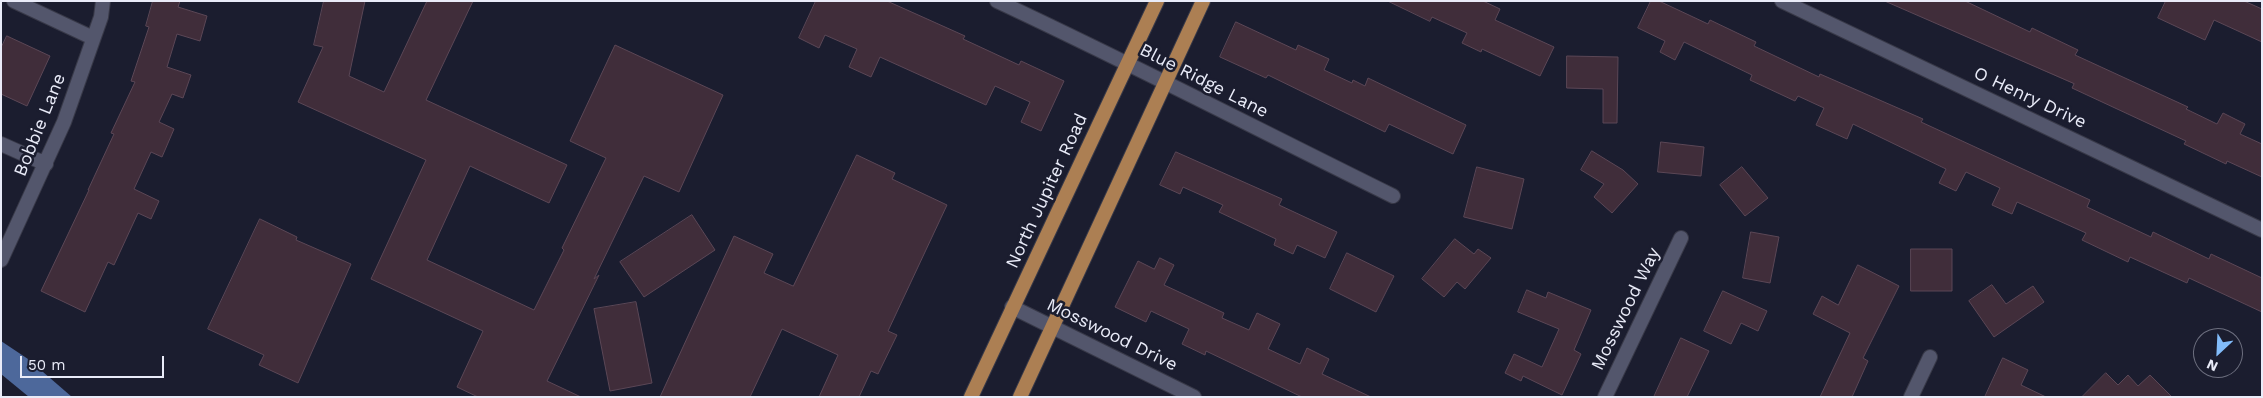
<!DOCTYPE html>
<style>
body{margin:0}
#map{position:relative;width:2263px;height:398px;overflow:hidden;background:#1b1d2f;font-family:"Work Sans",sans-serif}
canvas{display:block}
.frame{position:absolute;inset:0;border:2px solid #e9ebf8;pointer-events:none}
.north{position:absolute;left:2193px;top:328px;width:50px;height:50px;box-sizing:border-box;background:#1b1d2f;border:1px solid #6d6f7f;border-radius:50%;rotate:205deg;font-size:14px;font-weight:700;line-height:20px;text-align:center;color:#e9ebf8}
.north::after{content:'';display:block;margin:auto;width:18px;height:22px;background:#82bcfa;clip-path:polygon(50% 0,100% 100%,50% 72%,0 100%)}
.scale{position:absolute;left:20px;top:356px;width:144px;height:22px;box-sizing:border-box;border:2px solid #e9ebf8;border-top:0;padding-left:6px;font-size:15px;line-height:18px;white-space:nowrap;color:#e9ebf8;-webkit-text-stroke:4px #1b1d2f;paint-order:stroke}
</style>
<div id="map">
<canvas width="2263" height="398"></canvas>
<div class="frame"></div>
<div class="north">N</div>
<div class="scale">50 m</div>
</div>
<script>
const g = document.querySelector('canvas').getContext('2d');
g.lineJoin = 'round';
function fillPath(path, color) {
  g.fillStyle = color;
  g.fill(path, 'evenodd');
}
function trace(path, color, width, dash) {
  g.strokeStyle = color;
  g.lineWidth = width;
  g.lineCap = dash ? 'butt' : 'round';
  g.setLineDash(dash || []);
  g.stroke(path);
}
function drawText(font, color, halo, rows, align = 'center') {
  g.font = font + ' "Work Sans",sans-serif';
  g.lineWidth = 5;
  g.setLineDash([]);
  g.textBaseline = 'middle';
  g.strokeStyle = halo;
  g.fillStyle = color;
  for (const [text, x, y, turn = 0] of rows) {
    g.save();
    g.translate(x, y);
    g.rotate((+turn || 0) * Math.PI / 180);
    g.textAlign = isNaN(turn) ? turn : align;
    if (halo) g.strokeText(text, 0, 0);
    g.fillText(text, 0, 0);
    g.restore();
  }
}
const water = new Path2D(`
 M1 341 28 359 72 397H29L1 374Z`);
const building = new Path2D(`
 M153 1H180L178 7 207 16 200 41 177 34 167 67 191 75 183 98 172 94 159 122 174 129 162 157 151 152 134 189 159 201 151 219 138 213 114 265 108 262 85 312 41 291 89 190H88L114 134 111 133 135 82 131 81 149 27 146 26Z
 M324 1H365L349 76 384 92 427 1H473L426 100 567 165 549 203 470 166 427 260 534 310 564 250 562 248 606 158 570 141 615 45 723 95 679 192 644 176 594 279 599 275 547 381 581 397H478L457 387 483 331 371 279 426 160 298 102 323 47 314 45Z
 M816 1H887L965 36 963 39 1019 65 1021 61 1064 81 1041 131 1021 122 1030 102 995 86 986 105 880 57 871 77 849 67 857 49 825 35 819 48 799 38Z
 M1388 1H1483L1500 9 1495 20 1554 47 1540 76 1482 49 1481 52 1462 43 1467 33 1432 17 1430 21Z
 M1651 1H1659L1708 24 1710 20 1756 42 1754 46 1819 77 1820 74 1923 119 1921 122 2090 200 2087 207 2151 237 2153 232 2209 259 2211 254 2262 278V312L2189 278 2187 283 2130 257 2128 262 2082 240 2086 233 2017 202 2012 214 1992 205 2000 188 1966 172 1956 191 1939 183 1946 169 1853 124 1847 139 1816 125 1824 108 1798 96 1795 101 1750 80 1752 75 1684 42 1675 60 1660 52 1665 41 1638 28Z
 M1885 1H1965L2030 32 2032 28 2078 50 2075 55 2188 107 2186 109 2217 124 2223 113 2245 124 2240 134 2262 144V177L2227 161 2226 164 2184 144 2186 141 2072 88 2074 84Z
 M2166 1H2244L2262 9V42L2214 20 2205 40 2158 18Z
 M1236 22 1296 50 1298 45 1329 59 1324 70 1352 83 1353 80 1365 86 1368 78 1466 125 1453 154 1389 124 1385 132 1268 75 1266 78 1220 57Z
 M7 36 50 56 27 106 1 94V48Z
 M1567 56 1618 57 1617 123H1603V89L1567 88Z
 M1661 142 1704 147 1701 176 1658 172Z
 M1592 151 1623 170 1638 184 1612 213 1594 197 1604 184 1581 170Z
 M1176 152 1282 199 1279 205 1337 232 1325 258 1297 245 1293 254 1274 245 1276 239 1219 212 1223 205 1183 187 1180 194 1160 185Z
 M857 155 895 173 892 179 947 205 888 331 897 335 878 374 871 371 859 397H819L838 355 782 329 750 397H660L734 236 773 254 764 273 793 286Z
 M1477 167 1524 179 1512 229 1464 217Z
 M1742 167 1768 198 1745 216 1720 185Z
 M692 215 715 250 644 297 620 262Z
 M260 219 297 237 296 240 351 264 298 383 259 365 264 355 208 329Z
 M1751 232 1779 237 1770 283 1743 278Z
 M1455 239 1474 254 1478 249 1491 258 1465 289 1457 282 1444 297 1422 279Z
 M1911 249H1952V291H1911Z
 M1347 253 1394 276 1376 312 1330 289Z
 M1160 258 1174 265 1164 285 1224 313 1222 318 1249 330 1257 313 1280 324 1268 349 1300 364 1307 348 1329 359 1322 374 1371 397H1302L1206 351 1205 355 1182 344 1189 329 1151 311 1146 322 1115 307 1138 261 1154 269Z
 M1858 265 1899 286 1863 358 1868 361 1852 397H1820L1850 333 1813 314 1822 296 1838 305Z
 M1992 285 2006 304 2033 286 2044 302 1994 337 1969 301Z
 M1527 290 1546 298 1548 292 1591 310 1574 350 1581 354 1562 395 1523 376 1521 381 1505 373 1514 354 1542 367 1559 329 1518 312Z
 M1723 291 1767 311 1758 331 1741 323 1731 344 1704 331Z
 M636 302 652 383 610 391 594 309Z
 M1681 338 1709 351 1687 397H1654Z
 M2003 358 2028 370 2021 385 2046 397H1985Z
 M2106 373 2118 385 2128 375 2138 386 2150 375 2172 397H2082Z`);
const minor = new Path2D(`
 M14 1 93 38
 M997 1C1130 63 1261 131 1393 196
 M1782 1 2262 230
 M1 144 46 164
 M1 260 64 122 101 17 103 1
 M1012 307 1194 397
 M1605 397 1681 238
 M1911 397 1930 357`);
const primary = new Path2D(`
 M971 397 1157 1
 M1020 397 1203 1`);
const streetNames = [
 ["Blue Ridge Lane",1204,81,27],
 ["O Henry Drive",2030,98,25],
 ["Bobbie Lane",40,125,-68],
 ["North Jupiter Road",1047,191,-65],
 ["Mosswood Way",1626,309,-64],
 ["Mosswood Drive",1112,335,26]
];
fillPath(water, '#4d689b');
fillPath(building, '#402d3a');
trace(building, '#5b4756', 1);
trace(minor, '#383948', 16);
trace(primary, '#383948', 16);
trace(minor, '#53566c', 14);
trace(primary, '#ac7f53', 14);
drawText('18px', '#e9ebf8', '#1b1d2f', streetNames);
</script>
